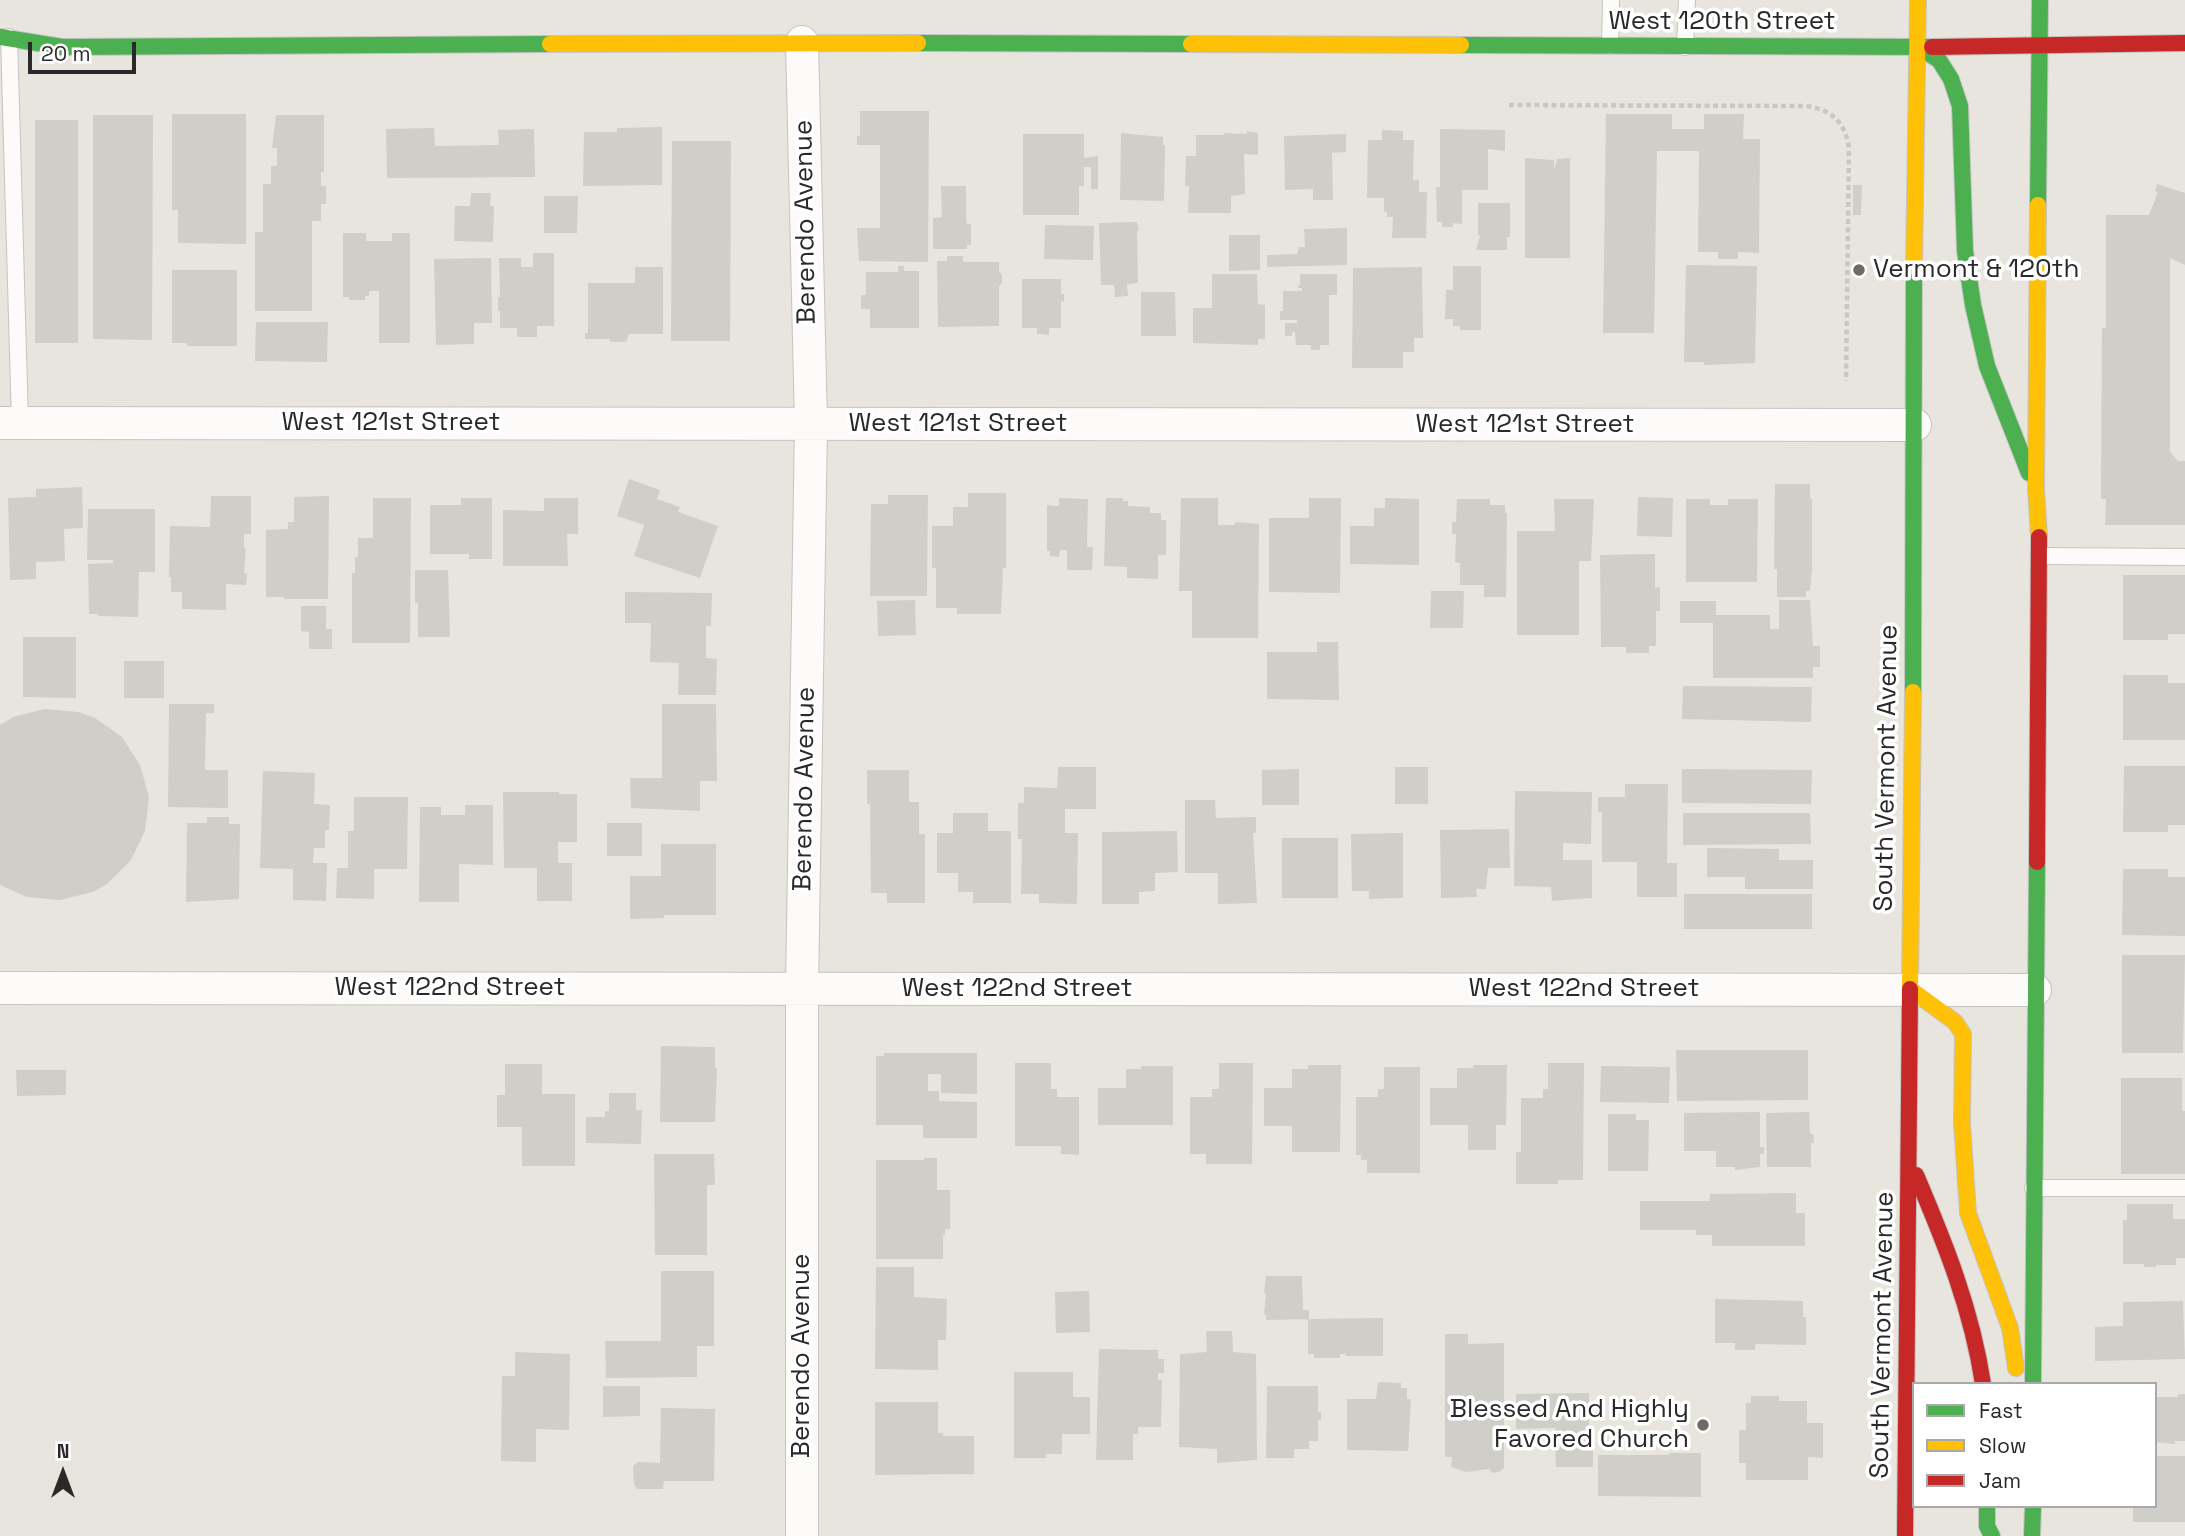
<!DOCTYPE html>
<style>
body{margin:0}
#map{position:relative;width:2185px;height:1536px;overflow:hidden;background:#e8e5de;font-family:"Space Grotesk",sans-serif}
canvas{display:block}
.legend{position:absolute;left:1912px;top:1382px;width:245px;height:126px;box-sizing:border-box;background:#fff;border:2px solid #a9a9a9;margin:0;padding:9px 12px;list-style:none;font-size:21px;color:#292929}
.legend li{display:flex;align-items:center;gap:14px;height:35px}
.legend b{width:35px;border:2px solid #a9a9a9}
.north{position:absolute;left:28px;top:1438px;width:70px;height:70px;-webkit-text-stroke:5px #fff;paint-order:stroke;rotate:0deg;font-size:19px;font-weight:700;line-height:28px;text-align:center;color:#292929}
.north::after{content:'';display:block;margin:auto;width:24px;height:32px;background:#292929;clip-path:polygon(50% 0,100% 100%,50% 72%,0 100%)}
.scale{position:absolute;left:28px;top:42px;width:108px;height:32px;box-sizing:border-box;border:4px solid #292929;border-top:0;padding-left:9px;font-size:21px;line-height:24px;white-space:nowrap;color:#292929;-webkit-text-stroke:5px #fff;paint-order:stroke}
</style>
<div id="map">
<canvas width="2185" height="1536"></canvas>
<ul class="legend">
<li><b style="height:9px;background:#4caf50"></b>Fast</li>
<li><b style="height:9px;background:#ffc107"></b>Slow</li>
<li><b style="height:9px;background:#c62828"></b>Jam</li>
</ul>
<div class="north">N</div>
<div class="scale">20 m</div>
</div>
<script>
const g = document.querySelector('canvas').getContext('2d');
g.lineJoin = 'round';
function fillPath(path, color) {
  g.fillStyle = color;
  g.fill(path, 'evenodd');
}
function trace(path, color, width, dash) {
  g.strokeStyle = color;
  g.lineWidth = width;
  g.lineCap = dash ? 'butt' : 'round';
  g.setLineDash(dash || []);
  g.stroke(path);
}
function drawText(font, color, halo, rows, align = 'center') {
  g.font = font + ' "Space Grotesk",sans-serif';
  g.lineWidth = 7;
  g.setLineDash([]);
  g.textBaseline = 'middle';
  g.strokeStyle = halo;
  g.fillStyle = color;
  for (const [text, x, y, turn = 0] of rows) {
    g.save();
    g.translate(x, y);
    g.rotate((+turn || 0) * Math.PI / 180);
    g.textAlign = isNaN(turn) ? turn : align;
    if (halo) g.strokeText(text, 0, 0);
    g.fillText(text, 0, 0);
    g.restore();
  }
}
const building = new Path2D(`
 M860 111H929L928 262 859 261 857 228H880V145H857V136H860Z
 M172 114H246V244L178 243V210H172Z
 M1606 114H1672V129H1704V114H1744L1743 139H1760L1759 253 1738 252V259H1718V252H1698L1699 151H1657L1654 333H1603Z
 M93 115H153L152 340 93 339Z
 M276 115H324V172H321V186H326V204H321V221H312V311H255V232H263V184H271V166H277V148H272Z
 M35 120H78V343H35Z
 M662 127V185L583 186 584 132H617V128Z
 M434 128 435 146 499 145 498 130 534 129 535 177 387 178 386 129Z
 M1440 129 1505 130V151L1488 149V190H1462V224L1453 223V227H1442V222H1437L1436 187H1440Z
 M1382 130 1403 131V140H1414L1413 180H1419V192H1427L1426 238H1392L1393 217H1387V212H1384V198H1367L1368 140H1382Z
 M1247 131 1258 133V155L1244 154 1245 194 1231 196V213H1188L1189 186H1185L1186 156H1196V135H1224V133L1247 134Z
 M1121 133 1163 137V145H1165L1164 201 1120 200Z
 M1023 134H1084V158L1098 156V189H1091V167H1084V186H1079V215H1023Z
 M1346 134V152L1332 153 1333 200H1313V189L1285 190 1284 136Z
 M672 141H731L730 341H671Z
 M1525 158 1554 160V170L1557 159 1570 158V258H1525Z
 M2157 184 2185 193V265L2170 258V452L2178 461H2185V525H2105L2106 499H2101V485L2102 328H2106V215H2149L2158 192 2155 191Z
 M1853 185H1862L1861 215H1853Z
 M941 186H966V219L967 224H971V245H967V249H933V218L942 217Z
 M471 193H491L490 206H494L493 242 454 241 455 206H470Z
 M544 196H578L577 233H544Z
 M1478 203H1510V237H1507V250H1476L1480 236 1478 235Z
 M1137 222 1139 231H1137L1138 283 1127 284 1128 296 1115 297 1114 285H1101L1099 223Z
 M1045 225 1094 226 1093 260 1044 259Z
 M1347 228V265L1267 267V255L1297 254 1299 247H1305L1304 229Z
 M343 233H366V241H392V233H410V343H379V291H369V296H365V300H349V297H343Z
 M1229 235H1260V270L1229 271Z
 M533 253H554V326H537V337H517V328H500V311H498V297H500L499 258H521V267H533Z
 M947 256H963V262H999V271L1002 275V283L999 286V326L938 327 937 261H947Z
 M491 258 492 323H474V344L436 345 434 259Z
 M1686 265 1757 266 1755 363 1704 365V362H1684Z
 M898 266H904V271H919V328H870V309H861V295H866V272H898Z
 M1453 266H1481V330H1460V326H1453V319H1445L1446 290H1453Z
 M635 267H663V334H629L626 342H610V339H585V333H588V283H635Z
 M1422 267 1423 338H1414V352H1403V368H1352L1353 268Z
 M172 270H237V346H187V343H172Z
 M1212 274H1257L1258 304 1265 305V339H1258V345L1193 343V308H1212Z
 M1300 274H1337V295H1329V345H1320V350H1311V345H1296L1295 332H1292V336H1285V323H1297V320H1280V311H1283V291H1302V288H1298V285H1300Z
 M1022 279H1061V294H1064V302L1061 301V328H1049V335L1037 334V328H1022Z
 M1141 292H1175L1176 336H1141Z
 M256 322H328L327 362 255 361Z
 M629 479 660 490 657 499 680 507 678 512 718 526 700 578 634 556 644 525 617 516Z
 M1775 484H1810V499H1812V568L1810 591H1806V597H1777V569H1774Z
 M82 487 83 528 64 529 65 561 36 562V579L10 580 8 498 36 497V489Z
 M968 493H1006V568H1003L1001 614H957V608H936V568H932V526H953V507H968Z
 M888 495H928L927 596H870L871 504H888Z
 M211 496H251V534H244V548H246L244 573H247L246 585 226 584V610L182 609V592H171V577H169L170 526 210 527Z
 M329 496 328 599H284V597H266V530L288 529V522H294V497Z
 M1638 497 1673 498 1672 537 1637 536Z
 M373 498H411L410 643H352V573H355V557H358V538H373Z
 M461 498H492V559H469V554H430V505H461Z
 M544 498H578V534H567L568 566H503V510L544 511Z
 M1059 498 1088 499 1087 547H1093L1092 570H1067V550H1060L1059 557 1050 556V551H1047V505L1059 506Z
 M1106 498H1123V501H1128V506L1150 507V513H1161V520H1166V555H1158V579L1127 578V567L1104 566Z
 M1181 498H1218V525H1235V522L1259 524 1258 638H1192V591H1179Z
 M1309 498H1341L1340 593 1269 592V518H1309Z
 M1385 498 1419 499V565L1350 564V526H1374V508H1385Z
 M1457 499H1490V505H1505V513H1507L1506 597H1484V585H1460V563L1455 562 1456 534H1452V522H1456Z
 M1554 499H1594L1591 561H1579V635H1517V531H1555Z
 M1686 499H1710V505H1728V499H1758L1757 582H1686Z
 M88 509H155V572H139L138 617 98 616V614H89L88 564 113 563V560H87Z
 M1655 554V588L1660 587V611H1656V646H1649V653H1626V647H1601L1600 555Z
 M415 570H448L450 637H418V603H415Z
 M2123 575H2185V634H2168V640H2123Z
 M1431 591H1464L1463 628H1430Z
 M625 592 712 593 711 626H706V658L717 659 716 695H678L679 663 650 662 651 623H625Z
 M915 600 916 635 878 636 877 601Z
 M1779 600H1810L1813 646H1820V667H1813V678H1713V623H1680V601H1716V615H1770V629H1779Z
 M301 606H326V629H332V649H309V632L301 631Z
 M23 637H76V698L23 697Z
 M1317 642H1338L1339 700 1267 699V652H1317Z
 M124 661H164V698H124Z
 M2123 675H2168V683H2185V740H2123Z
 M1683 686 1812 687 1811 722 1682 719Z
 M169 704H214V713H206L205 770H228V808L168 807Z
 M662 704H716L717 781H700V811L631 808 630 778H662Z
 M45 709 78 712 95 718 122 737 140 765 149 797 145 831 131 860 107 884 93 892 60 900 27 897 0 885V725L13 717Z
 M2124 766H2185V825H2168V832H2123Z
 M1058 767H1096V809H1065V833H1078L1077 904 1039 903V894H1021L1022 839H1018V803H1024V787L1057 788Z
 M1395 767H1428V804H1395Z
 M1299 769V805H1262V770Z
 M1682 769 1812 770 1811 804 1682 803Z
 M867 770H909V802H919V834H925V903H887V893H871L870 804H867Z
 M263 771 315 773 314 804 330 805 329 830H325V848H314L313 863H327L326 901 293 900V869L260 868Z
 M1625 784H1668L1667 863H1677V897H1637V862H1602V812H1598V797H1625Z
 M1515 791 1592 792 1591 844 1563 843V860H1592V898L1552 901 1551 887 1514 886Z
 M503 792H559V794H577V842H558V863H572V901H537V868H504Z
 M354 797H408L407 869H374V899L336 898 337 868H348V831H354Z
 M1185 800H1215L1216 818 1256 817V833H1253L1257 903 1218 904V873H1185Z
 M465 805H493V865L459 864V902H419L420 807H441V815H465Z
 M953 813H988V831H1011V903H973V892H958V873H937V833H953Z
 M1683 813H1810L1811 844 1683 845Z
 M207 817H229V824H240L239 899 186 902 187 823H207Z
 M607 823H642V856H607Z
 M1509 829 1510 868H1488L1486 889H1476L1477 897 1441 898 1440 830Z
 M1177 831 1178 872 1155 873V891L1139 892V904H1102V832Z
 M1403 833V898L1369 899V891H1352L1351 834Z
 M1282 838H1338V898H1282Z
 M661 844H716V915H664V918L630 919V876H661Z
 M1707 848 1779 849V860H1813V889H1745V877H1707Z
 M2123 869H2168V877H2185V936L2122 935Z
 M1684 894H1812V929H1684Z
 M2122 955H2185L2183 1053H2122Z
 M661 1046 715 1047V1068H717L715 1122H660Z
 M1676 1050H1808V1100L1677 1101Z
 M884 1053H977V1094L941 1093V1074H928V1091H939V1101L977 1102V1138H923V1125H876V1056H884Z
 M1015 1063H1051V1089H1057V1097H1079V1155L1061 1154V1146H1015Z
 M1219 1063H1253L1252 1164H1206V1154H1190V1097H1212V1089H1219Z
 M1548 1063H1584L1583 1180H1558V1184H1516V1152H1521V1098H1543V1089H1548Z
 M505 1064H542V1094H575V1166H522V1127H497V1095H505Z
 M1308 1065H1341L1340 1152H1292V1126H1264V1088H1292V1069H1308Z
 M1473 1065H1507L1506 1125H1496V1150H1468V1125H1430V1088H1457V1068H1473Z
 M1141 1066H1173V1125H1098V1088H1126V1069H1141Z
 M1601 1066 1670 1067 1669 1103 1600 1102Z
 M1384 1067H1420V1173H1367V1160H1361V1155H1356V1097H1378V1089H1384Z
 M16 1070H66V1095L17 1096Z
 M2121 1078H2182V1111H2185V1174H2121Z
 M609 1093H636V1110H642L641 1144 586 1143V1117H605V1111H609Z
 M1760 1112V1147H1764V1154H1760V1167L1735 1170V1167H1716V1151H1684V1113Z
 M1809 1112 1810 1134H1813L1814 1143H1811V1167H1767L1766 1113Z
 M1608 1114H1636V1120H1649L1648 1171H1608Z
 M654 1154H714L715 1185H707V1255H655Z
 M924 1158H937V1190H950V1229H945V1235H943V1259H876V1160H924Z
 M1796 1193V1213H1805V1246H1712V1235H1696V1230H1640V1201H1710V1194Z
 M2127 1204H2173V1219H2185V1258H2176V1265H2156V1267H2144V1264H2123V1220H2127Z
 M876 1267H914V1297L947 1299 946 1340H938V1370L875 1369Z
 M661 1271H714V1346H697V1377L606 1378 605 1341H661Z
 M1266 1276H1302L1303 1310H1309V1319L1266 1320V1315H1264L1266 1294H1264Z
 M1089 1291 1090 1332 1056 1333 1055 1292Z
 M1715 1299 1803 1301V1317H1806V1345L1755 1344V1350H1735V1343H1715Z
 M2183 1301 2185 1359 2095 1361V1327L2123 1326V1302Z
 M1383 1318V1356H1346V1354H1340V1358H1314V1354H1308V1319Z
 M1206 1331H1232L1233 1352 1256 1354 1257 1460 1217 1463V1449L1179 1447 1180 1354 1207 1352Z
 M1445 1334H1468V1344L1504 1343V1468L1499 1472 1492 1473 1489 1469 1466 1472 1451 1467 1452 1457H1445Z
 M1099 1349 1158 1350V1359H1164V1373H1158V1380H1162L1161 1427H1138V1434H1133V1460H1096Z
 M515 1352 570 1354 569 1430 536 1429V1462L501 1461 502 1376H515Z
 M1014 1372H1073V1397H1090V1434H1062V1454H1046V1458H1014Z
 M1378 1382 1401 1383V1388H1407V1399H1411L1408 1451 1347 1450V1399H1376Z
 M603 1386H640V1416L603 1417Z
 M1267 1386H1318V1412H1321V1420H1318V1441H1309V1449H1294V1458H1266Z
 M1589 1393V1428H1593V1467H1556L1555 1428 1516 1429V1394Z
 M2178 1394H2185V1441H2175V1444L2155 1442 2156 1397H2178Z
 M1751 1396H1779V1401H1807V1423H1823V1458L1808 1457V1480H1746V1463H1739V1430H1746V1403H1751Z
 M875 1402H938V1433H943V1436H974V1474L875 1475Z
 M661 1408 715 1409 714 1481H664L663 1489H637L634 1484 633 1466 638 1462 660 1463Z
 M1669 1453H1701V1497L1598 1496V1455H1669Z
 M2155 1456H2185V1522H2133V1506H2155Z`);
const path = new Path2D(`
 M1509 105 1803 106C1830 108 1845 121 1849 148L1846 381`);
const lane = new Path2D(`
 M9 37 20 423
 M1610 46 1611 0
 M1685 47 1687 0
 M2040 556 2185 557
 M2033 1188H2185`);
const street = new Path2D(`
 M802 42 811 424 802 989V1536
 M0 423 1915 425
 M0 988 2035 990`);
const fast = new Path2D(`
 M0 37 62 47 550 44
 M918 43 1191 44
 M1461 45 1932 47
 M1918 47 1939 60 1951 79 1960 106 1965 251 1973 305 1987 366 2029 473
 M2038 205 2040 0
 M1913 692 1914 267
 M2033 1384 2037 862
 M1987 1506V1526L1992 1536
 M2032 1536 2033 1506`);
const slow = new Path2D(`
 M550 44 918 43
 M1191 44 1461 45
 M2038 205 2036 489 2039 537
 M1914 267 1918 0
 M1910 989 1955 1022 1963 1034 1962 1123 1968 1213 2010 1328 2016 1368
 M1910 989 1913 692`);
const jam = new Path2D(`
 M1932 47 2185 43
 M2037 862 2039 537
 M1916 1175C1945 1243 1972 1310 1983 1384
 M1905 1536 1910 989`);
const markers = [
 [1859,270,7,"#6c6b68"],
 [1703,1425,7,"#6c6b68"]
];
const streetNames = [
 ["West 120th Street",1722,22],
 ["Berendo Avenue",806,222,-91],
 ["West 121st Street",391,423],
 ["West 121st Street",958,424],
 ["West 121st Street",1525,425],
 ["South Vermont Avenue",1887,768,-89],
 ["Berendo Avenue",805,789,-89],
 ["West 122nd Street",450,988],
 ["West 122nd Street",1017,989],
 ["West 122nd Street",1584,989],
 ["South Vermont Avenue",1883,1335,-89],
 ["Berendo Avenue",802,1356,-90]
];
const poiNames = [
 ["Vermont & 120th",1873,270],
 ["Blessed And Highly",1689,1410,"right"],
 ["Favored Church",1689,1440,"right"]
];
fillPath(building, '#d0cec9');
trace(lane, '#c5c4c4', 18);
trace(street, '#c5c4c4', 34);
trace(fast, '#c5c4c4', 18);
trace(slow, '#c5c4c4', 18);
trace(jam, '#c5c4c4', 18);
trace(path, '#c8c7c6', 4.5, [5, 3.5]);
trace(lane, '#fcfbfa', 16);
trace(street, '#fcfbfa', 32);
trace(fast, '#4caf50', 16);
trace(slow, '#ffc107', 16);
trace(jam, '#c62828', 16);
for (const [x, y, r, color] of markers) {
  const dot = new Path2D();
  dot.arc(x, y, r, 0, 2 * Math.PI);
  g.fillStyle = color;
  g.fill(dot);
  trace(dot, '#fff', 2.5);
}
drawText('26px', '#292929', '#fff', streetNames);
drawText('26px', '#292929', '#fff', poiNames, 'left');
</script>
